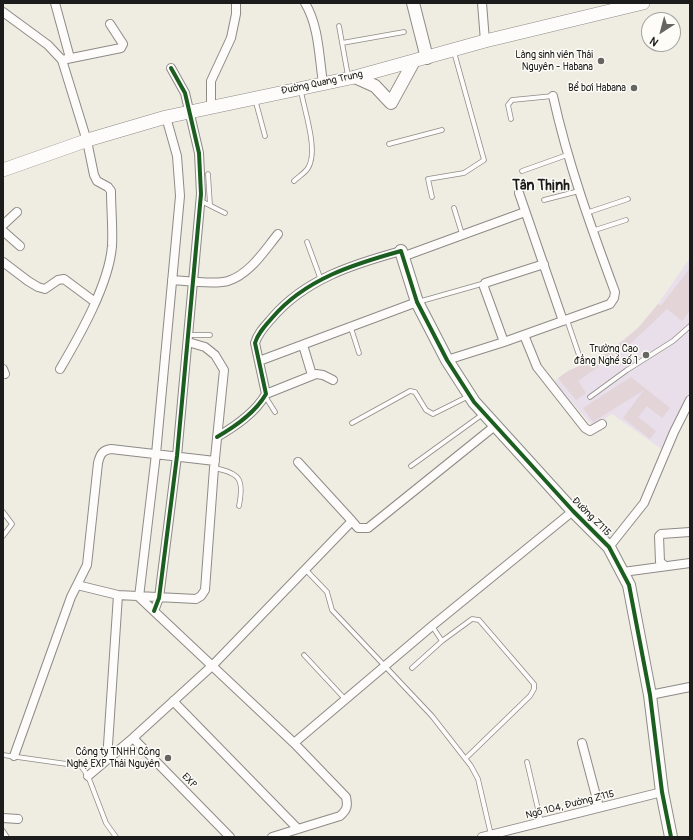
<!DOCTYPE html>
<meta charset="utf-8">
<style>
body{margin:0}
#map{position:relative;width:693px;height:840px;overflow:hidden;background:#efece2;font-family:Pangolin,sans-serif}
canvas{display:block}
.frame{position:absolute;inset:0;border:4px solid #1c1c1c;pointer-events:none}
.north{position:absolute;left:641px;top:12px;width:40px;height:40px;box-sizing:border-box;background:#fdfcf7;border:1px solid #a3a29f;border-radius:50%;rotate:216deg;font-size:11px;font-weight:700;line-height:16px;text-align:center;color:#1c1c1c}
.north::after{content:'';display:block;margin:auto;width:14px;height:18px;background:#666561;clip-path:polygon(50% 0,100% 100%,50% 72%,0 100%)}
</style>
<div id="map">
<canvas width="693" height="840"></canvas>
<div class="frame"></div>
<div class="north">N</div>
</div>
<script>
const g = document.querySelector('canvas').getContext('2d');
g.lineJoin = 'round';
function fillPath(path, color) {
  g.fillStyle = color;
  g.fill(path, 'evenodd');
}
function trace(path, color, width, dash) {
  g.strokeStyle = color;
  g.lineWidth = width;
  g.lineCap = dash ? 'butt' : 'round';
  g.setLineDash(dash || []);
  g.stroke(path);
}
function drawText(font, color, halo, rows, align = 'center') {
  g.font = font + ' Pangolin,sans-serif';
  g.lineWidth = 3;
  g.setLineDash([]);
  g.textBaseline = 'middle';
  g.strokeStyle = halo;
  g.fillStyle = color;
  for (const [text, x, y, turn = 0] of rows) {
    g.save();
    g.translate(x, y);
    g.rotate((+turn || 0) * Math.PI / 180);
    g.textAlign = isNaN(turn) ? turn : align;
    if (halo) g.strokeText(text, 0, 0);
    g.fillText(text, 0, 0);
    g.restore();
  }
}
const built = new Path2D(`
 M690 258V394L680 410 663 450 612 414 593 426 554 382 568 371 608 352 638 328 654 310Z`);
const building = new Path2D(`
 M690 268V311L682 321 667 309 628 346 578 381 586 393 576 400 558 378 568 371 597 358 623 341 638 328 658 304 661 306Z
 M631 377 670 408 662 418 647 406 638 417 656 431 650 439 623 418 644 390 593 422 583 408Z`);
const lane = new Path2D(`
 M339 26 348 76
 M342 43 404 32
 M255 99 265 136
 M511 119 508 105 512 100 553 96
 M389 144 442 130
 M522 171 567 155
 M208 174 210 205
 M294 181C298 177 305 173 308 168 319 151 304 110 301 91
 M432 197 428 179 464 173 484 160 454 52
 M544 200 579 191
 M201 201 225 213
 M454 208 462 234
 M586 213 628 199
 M592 231 626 220
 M307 242 321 280
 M418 302 485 283
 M567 320 580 358
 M351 328 359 353
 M188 335H210
 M265 396 275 412
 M590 397 627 370 673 341 690 326
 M352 423 410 391 415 392 426 410 433 414 469 396
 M411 466 483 414
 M214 468C241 473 244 480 239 506
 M3 512 12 524 3 536
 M305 569 327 592 332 610 432 716 471 766 478 779 491 835
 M432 626 442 641
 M304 655 345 699
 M412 668 442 641 472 619 479 620 534 684V689L530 696 466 758
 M3 755 81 766 88 776 106 823 116 837
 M527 762 541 822
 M3 831 7 837`);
const street = new Path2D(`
 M55 3 70 58
 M305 3C319 26 319 57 323 83
 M482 3 485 41
 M3 12 48 45 62 60 87 141 94 175 97 181 108 187 111 191C111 209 113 228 112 246 109 284 80 335 60 369
 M62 60 121 48 123 44 110 24
 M211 107V81L231 38 236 14V3
 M519 193 563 321
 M3 225 17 212
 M3 231 20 246
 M402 257 525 212
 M3 262 28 281 38 287 45 289 58 280 64 279 95 302
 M172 280C186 281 216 285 228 281 250 274 264 251 278 234
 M524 335 537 367 585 428 590 431 602 424
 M504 342 484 287 485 283 544 264
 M303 345 312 375
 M447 360 504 342 610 304 614 298 615 292C591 227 568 164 553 96
 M259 361 417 302
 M3 369 5 374
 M266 394 316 374 323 375 333 380
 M217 437C236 426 255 413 266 394L255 343C258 333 265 326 272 318 305 279 354 264 401 251
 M298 462 352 521
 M609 547 644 503 674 432 690 400
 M664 565 660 562 659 536 661 534 690 532
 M623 572 690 563
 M77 585 118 595 196 599 201 596 205 590 214 468 224 370 215 355 205 347 188 342
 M139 597 156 454 180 196 177 156 166 117
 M139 597 294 743 346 797C348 806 347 810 340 816L272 837
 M154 611 159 598 177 456 201 194 199 153 185 93 171 68
 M650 695 690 687
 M173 701 298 829
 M133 738 230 837
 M294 743 432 626 573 511
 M582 743 599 807
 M14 756 71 597 87 565 98 463C100 455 102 450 111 449L215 461
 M107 760 118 595
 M88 776 133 738 213 665 352 521 358 528H368L496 425
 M3 818 18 819
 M482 837 662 792`);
const secondary = new Path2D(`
 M413 3 427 58
 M355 77 375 86 391 103 414 61
 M401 251 417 302 447 360 474 402 573 511 609 547 629 585 650 695 662 792 671 837`);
const primary = new Path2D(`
 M3 170 91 139 166 117 355 77 485 41 643 3`);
const cycleway = new Path2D(`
 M217 437C236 426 255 413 266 394L255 343C258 333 265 326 272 318 305 279 354 264 401 251L417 302 447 360 474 402 573 511 609 547 629 585 650 695 662 792 671 837
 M154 611 159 598 177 456 201 194 199 153 185 93 171 68`);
const markers = [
 [601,61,4,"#666561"],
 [634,88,4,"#666561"],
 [646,355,4,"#666561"],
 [168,758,4,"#666561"]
];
const poiNames = [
 ["Làng sinh viên Thái",593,55],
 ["Nguyên - Habana",593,67],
 ["Bể bơi Habana",626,88],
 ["Trường Cao",638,349],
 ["đẳng Nghề số 1",638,361],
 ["Công ty TNHH Công",160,752],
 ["Nghệ EXP Thái Nguyên",160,764]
];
const streetNames = [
 ["Đường Quang Trung",322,83,-12],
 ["Đường Z115",591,517,45],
 ["EXP",189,781,46],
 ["Ngõ 104, Đường Z115",570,805,-14]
];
const districtNames = [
 ["Tân Thịnh",541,186]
];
fillPath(built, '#e8dfeb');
fillPath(building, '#e2d4d7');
trace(lane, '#8d8b86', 5.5);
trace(street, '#8d8b86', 10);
trace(secondary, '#8d8b86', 14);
trace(primary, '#8d8b86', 14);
trace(lane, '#fdfcfb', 4);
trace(street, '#fdfcfb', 8);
trace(secondary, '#fdfcfb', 12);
trace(primary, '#fdfcfb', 13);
trace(cycleway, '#1b5e20', 4);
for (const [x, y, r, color] of markers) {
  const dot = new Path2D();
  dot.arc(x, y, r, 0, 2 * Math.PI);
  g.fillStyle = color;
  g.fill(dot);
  trace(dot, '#fdfcf7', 1.5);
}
drawText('10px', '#1c1c1c', '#fdfcf7', poiNames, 'right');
drawText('10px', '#1c1c1c', '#fdfcf7', streetNames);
drawText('bold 14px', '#1c1c1c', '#fdfcf7', districtNames);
</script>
